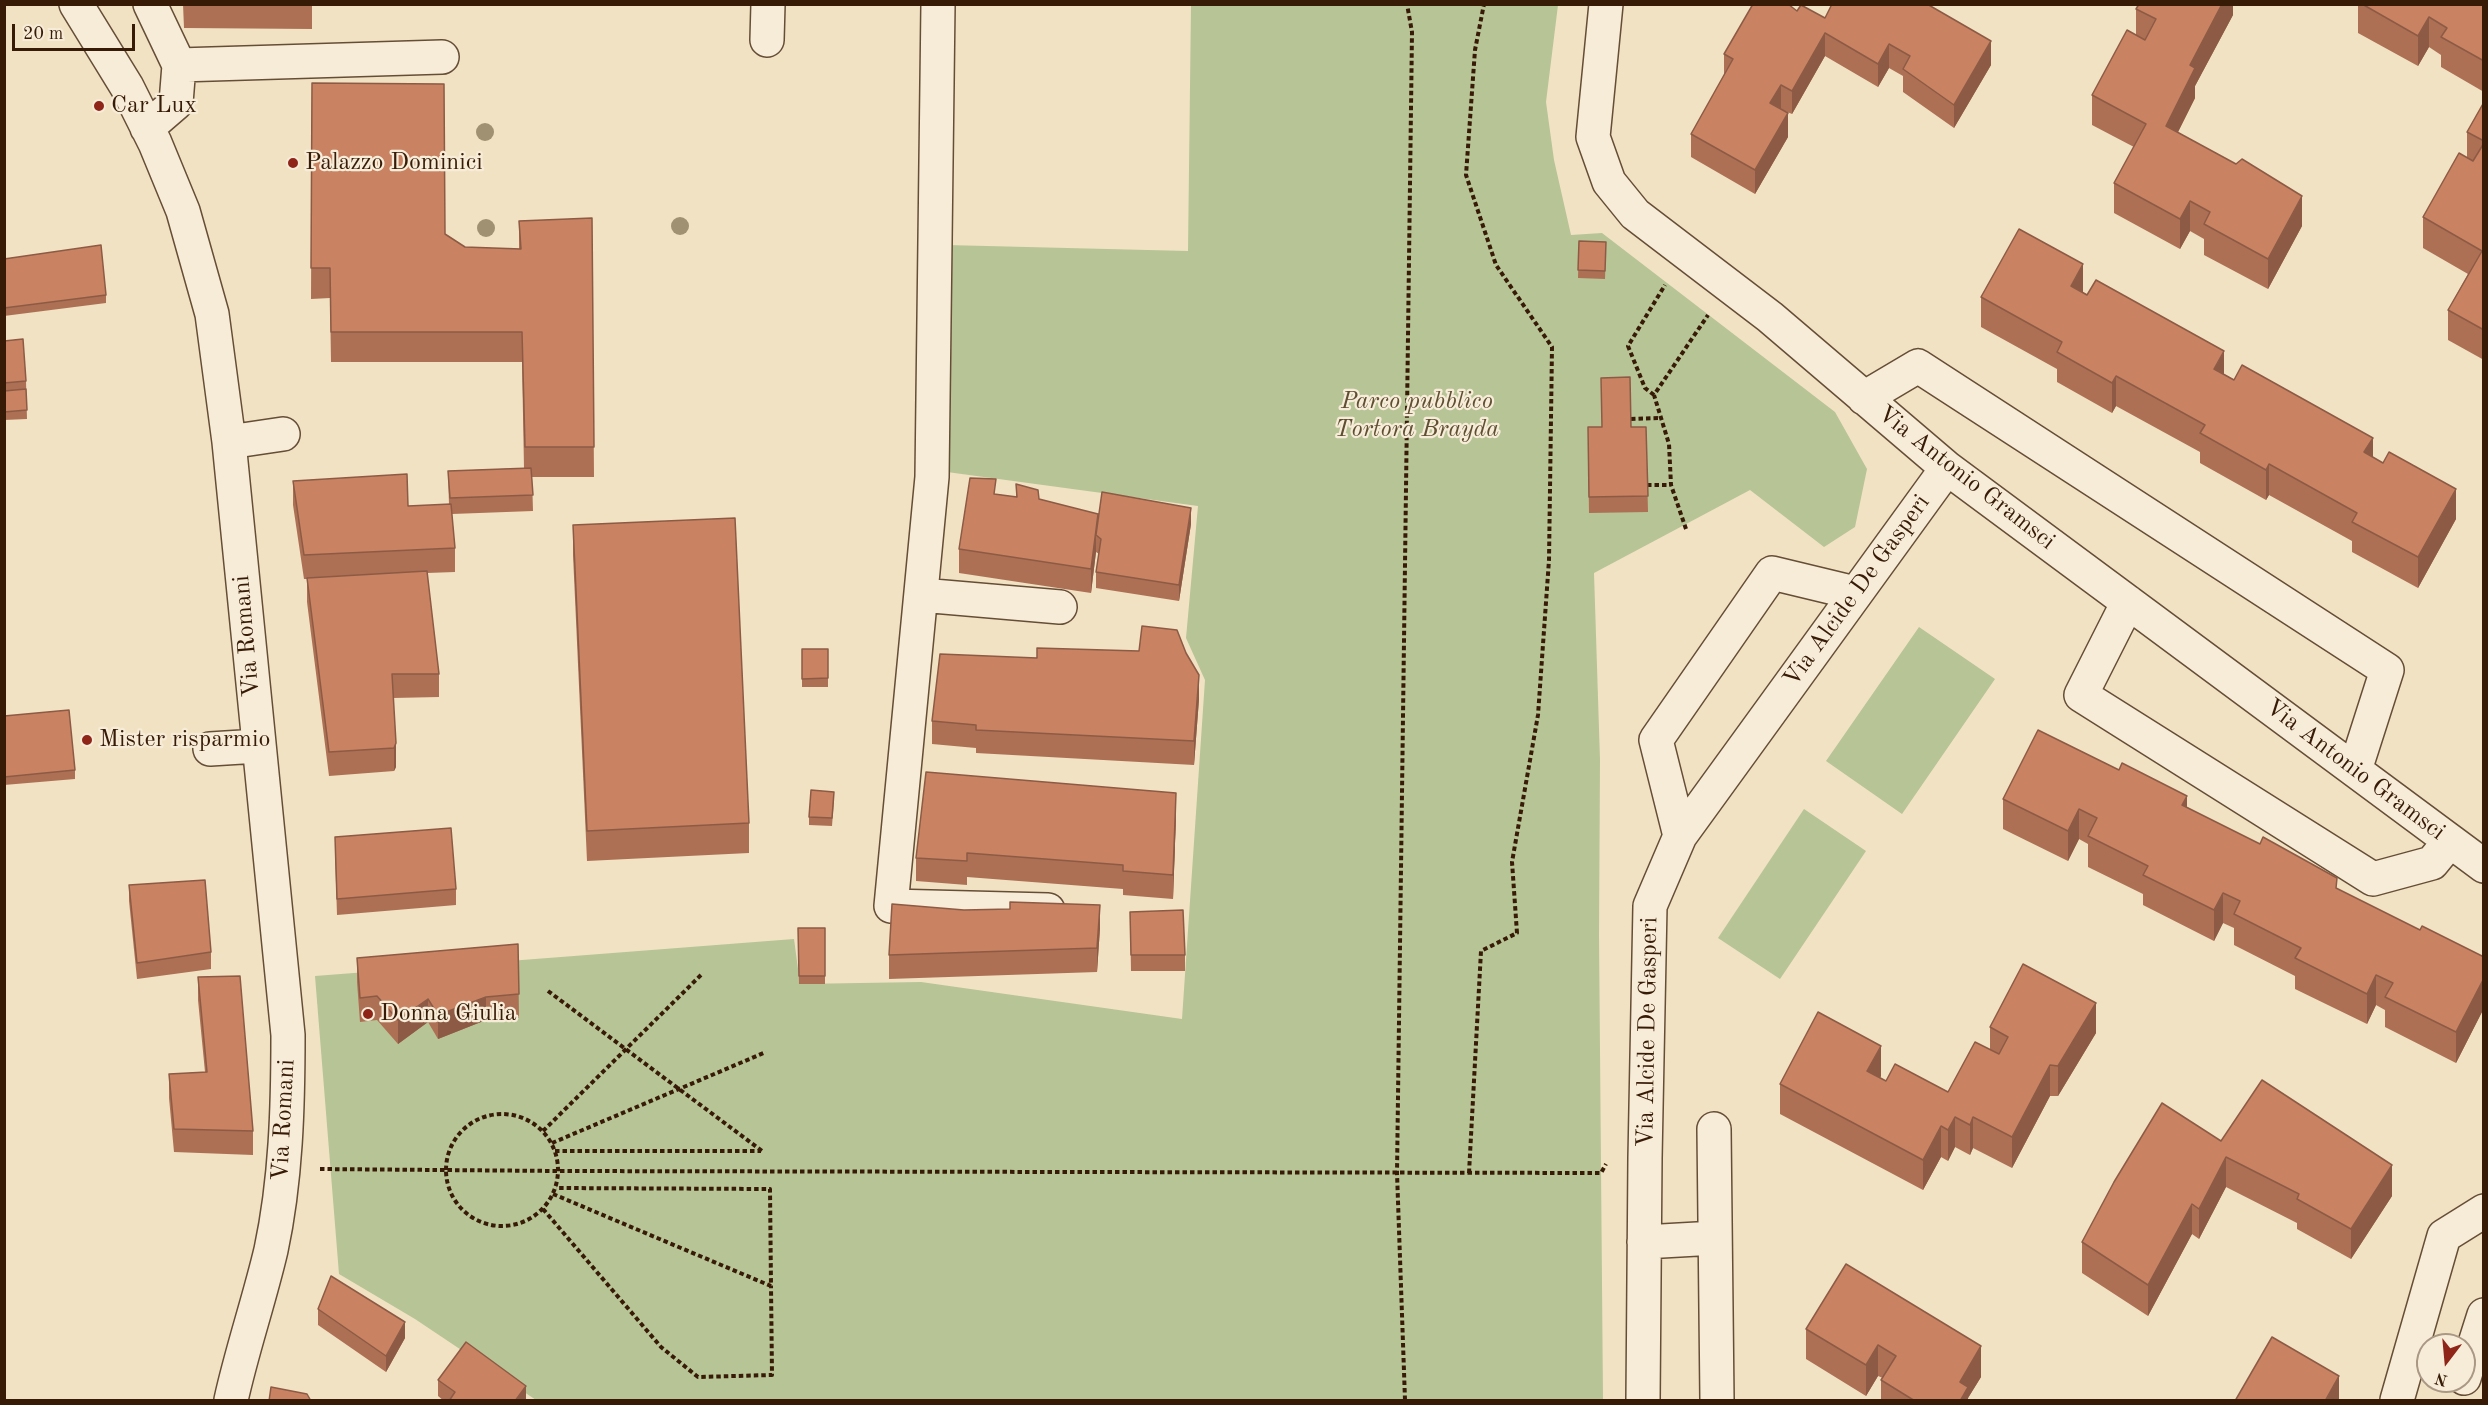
<!DOCTYPE html>
<style>
body{margin:0}
#map{position:relative;width:2488px;height:1405px;overflow:hidden;background:#f1e2c3;font-family:"Old Standard TT",serif}
canvas{display:block}
.frame{position:absolute;inset:0;border:6px solid #381b07;pointer-events:none}
.north{position:absolute;left:2416px;top:1333px;width:60px;height:60px;box-sizing:border-box;background:#f6ecd8;border:2px solid #aa9884;border-radius:50%;rotate:196deg;font-size:16px;font-weight:700;line-height:24px;text-align:center;color:#381b07}
.north::after{content:'';display:block;margin:auto;width:21px;height:27px;background:#8f2418;clip-path:polygon(50% 0,100% 100%,50% 72%,0 100%)}
.scale{position:absolute;left:12px;top:24px;width:123px;height:27px;box-sizing:border-box;border:3px solid #381b07;border-top:0;padding-left:8px;font-size:18px;line-height:21px;white-space:nowrap;color:#381b07;-webkit-text-stroke:4px #f6ecd8;paint-order:stroke}
</style>
<div id="map">
<canvas width="2488" height="1405"></canvas>
<div class="frame"></div>
<div class="north">N</div>
<div class="scale">20 m</div>
</div>
<script>
const g = document.querySelector('canvas').getContext('2d');
g.lineJoin = 'round';
function fillPath(path, color) {
  g.fillStyle = color;
  g.fill(path, 'evenodd');
}
function trace(path, color, width, dash) {
  g.strokeStyle = color;
  g.lineWidth = width;
  g.lineCap = dash ? 'butt' : 'round';
  g.setLineDash(dash || []);
  g.stroke(path);
}
function drawText(font, color, halo, rows, align = 'center') {
  g.font = font + ' "Old Standard TT",serif';
  g.lineWidth = 4.5;
  g.setLineDash([]);
  g.textBaseline = 'middle';
  g.strokeStyle = halo;
  g.fillStyle = color;
  for (const [text, x, y, turn = 0] of rows) {
    g.save();
    g.translate(x, y);
    g.rotate((+turn || 0) * Math.PI / 180);
    g.textAlign = isNaN(turn) ? turn : align;
    if (halo) g.strokeText(text, 0, 0);
    g.fillText(text, 0, 0);
    g.restore();
  }
}
const green = new Path2D(`
 M1191 5H1558L1546 102 1554 160 1571 235 1602 233 1835 412 1867 469 1855 527 1824 547 1750 490 1594 573 1600 760 1599 935 1603 1400H536L415 1319 339 1274 315 976 794 939 800 984 921 982 1182 1019 1205 680 1186 638 1198 506 947 472 946 245 1188 251Z
 M1919 627 1995 679 1902 814 1826 761Z
 M1804 809 1866 851 1780 979 1718 938Z`);
const path = new Path2D(`
 M1654 395 1645 388 1628 346 1665 285
 M1631 419 1661 418
 M1647 485H1671
 M1686 529 1671 485 1669 444 1654 395 1708 315
 M548 991 762 1151
 M446 1170a56 56 0 1 1 112 0a56 56 0 1 1-112 0Z
 M543 1131 702 974
 M552 1143 766 1052
 M555 1151H761
 M320 1169 558 1171 1601 1173 1606 1164
 M1469 1173 1481 951 1517 933 1512 862 1538 715 1549 560 1552 347 1496 265 1466 175 1475 50 1484 4
 M553 1194 771 1286 770 1189 556 1188
 M543 1209 661 1347 698 1377 772 1375 771 1286
 M1405 1400 1397 1173 1412 32 1407 4`);
const minor = new Path2D(`
 M76 4 127 87 155 143 183 211 212 314 229 442 288 1035C288 1107 286 1180 271 1250 259 1301 242 1350 231 1400
 M150 4 179 65
 M938 4 932 477 891 906 1048 910
 M1606 4 1593 137 1609 182 1635 214 1770 317 1947 468 2484 866
 M767 40 768 4
 M147 128 176 103 179 65 442 57
 M1864 398 1918 366 2387 670 2355 770
 M229 442 283 434
 M921 595 1060 607
 M2128 602 2081 695 2373 879 2432 863 2450 841
 M210 749 258 746
 M1680 836 1656 740 1772 573 1855 593
 M1714 1129 1717 1400
 M1644 1242 1715 1238
 M2464 1378 2484 1315
 M1643 1400 1645 1158 1650 906 1680 836 1947 468
 M2397 1400 2444 1236 2484 1211`);
const trees = [
 [485,132],
 [680,226],
 [486,228]
];
const wall = new Path2D(`
 M183 4H312V29L184 28Z
 M2233 4V15L2195 86V98L2178 132 2302 226 2268 289 2204 255V239L2190 231 2180 249 2114 213V183L2134 147 2092 125V95L2136 35V9Z
 M2358 4H2484V92L2441 67V55L2429 47 2418 66 2358 33Z
 M1797 11 1825 18 1991 65 1954 128 1903 92V76L1889 68 1878 87 1825 56 1792 114 1780 109 1788 137 1755 194 1691 157V134L1724 75V54Z
 M312 83 445 234 465 247 519 249V221L592 218 594 477H532L533 511 452 514 455 548V572L427 573 439 674V697L393 698 396 767 394 771 329 776 307 602V579H304L293 505V481L408 506 449 505 448 471 524 468 522 362H331L330 298 311 299Z
 M2484 102V360L2448 340V310L2468 274 2423 248V217L2467 157V132Z
 M1579 241 1606 242 1605 279 1578 278Z
 M4 259 106 295V303L4 316Z
 M2083 292 2224 374 2373 457 2456 519 2418 588 2352 552V541L2269 495 2266 500 2200 463V452L2116 406 2112 413 2057 382V369L1981 327V297Z
 M4 341 26 381 27 419 4 420Z
 M1602 427H1646L1648 512 1589 513 1588 444Z
 M1016 484 1039 499 1098 522 1191 524 1179 601 1096 588V572L1099 554 1096 552 1091 593 959 573V549L996 494 1016 497Z
 M573 525 749 823V853L587 861 573 555Z
 M802 649H828V687H802Z
 M1199 699 1194 765 976 753V748L932 744V721Z
 M4 716 75 770V779L4 785Z
 M2003 799 2187 807 2337 889 2420 930 2484 957V1008L2456 1063 2385 1027V1010L2376 1005 2367 1024 2295 989V976L2234 945V928L2223 923 2214 941 2143 905V894L2088 867V844L2079 839 2068 861 2003 829Z
 M834 800 832 826 809 825V817Z
 M1176 816 1173 899 1123 895V889L967 877V885L916 881V858Z
 M335 853 456 889V905L337 915Z
 M129 885 211 952V969L137 979 129 901Z
 M1130 912 1185 955V971H1131Z
 M798 928H825V984H799Z
 M1100 928 1097 972 889 979V955Z
 M518 944 519 1018 486 1020 438 1039 428 1022 398 1044 377 1020 360 1022 357 982V958Z
 M198 977 253 1131V1155L174 1152 169 1098V1074L205 1072 198 1000Z
 M1990 1027 2096 1033 2058 1096H2050L2012 1168 1973 1148 1970 1155 1955 1147 1948 1161 1941 1157 1923 1190 1780 1114V1084L1881 1076 1880 1078 1886 1081 1948 1092 1990 1049Z
 M2221 1141 2392 1196 2351 1259 2297 1229V1223L2226 1187 2199 1239 2192 1234 2148 1316 2082 1273V1242Z
 M1846 1264 1981 1377 1968 1398V1401H1881V1380L1883 1378 1878 1376 1866 1396 1806 1359V1329Z
 M318 1309 405 1338 386 1372 318 1325Z
 M438 1380 526 1401H444L438 1396Z`);
const shadedWall = new Path2D(`
 M2222 4H2233V15L2195 86V98L2166 156V126L2190 65Z
 M2429 17V47L2418 66V36Z
 M1825 33V56L1792 114V91Z
 M1991 41V65L1954 128V105Z
 M1889 44V68L1878 87V64Z
 M1781 85V108L1770 127V103Z
 M1788 113V137L1755 194V170Z
 M2302 196V226L2268 289V259Z
 M2190 201V231L2180 249V219Z
 M2083 264V295L2071 286Z
 M2224 351V381L2214 369Z
 M2116 376V406L2112 413V383Z
 M2373 438V468L2364 452Z
 M2269 464V495L2266 500V470Z
 M2456 489V519L2418 588V557Z
 M1191 508V524L1179 601V585Z
 M1098 514V537L1096 535V552L1091 593V569Z
 M1199 675V699L1194 765V741Z
 M396 743V767L394 771V748Z
 M1176 793V816L1173 899V875Z
 M2187 796V826L2182 805Z
 M2079 809V839L2068 861V831Z
 M2223 893V923L2214 941V910Z
 M1100 905V928L1097 972V948Z
 M2376 975V1005L2367 1024V994Z
 M2484 978V1008L2456 1063V1032Z
 M486 997V1020L438 1039V1015Z
 M428 999V1022L398 1044V1020Z
 M2096 1003V1033L2058 1096V1066Z
 M1881 1046V1076L1867 1101V1071Z
 M2050 1065V1096L2012 1168V1137Z
 M1955 1117V1147L1948 1161V1130Z
 M1973 1117V1148L1970 1155V1125Z
 M1941 1126V1157L1923 1190V1160Z
 M2226 1157V1187L2199 1239V1209Z
 M2392 1165V1196L2351 1259V1229Z
 M2192 1204V1234L2148 1316V1285Z
 M405 1322V1338L386 1372V1356Z
 M1878 1345V1376L1866 1396V1365Z
 M1981 1346V1377L1968 1398V1401H1960V1382Z
 M2339 1376V1401H2325Z
 M526 1386V1401H515Z`);
const building = new Path2D(`
 M1753 4H1788L1797 11 1801 5 1825 18 1832 4H1927L1991 41 1954 105 1903 69 1910 56 1889 44 1878 64 1825 33 1792 91 1781 85 1770 103 1788 113 1755 170 1691 134 1733 59 1724 54Z
 M2139 4H2222L2190 65 2195 68 2166 126 2236 164 2242 159 2302 196 2268 259 2204 224 2210 212 2190 201 2180 219 2114 183 2146 124 2092 95 2127 30 2145 40 2156 19 2136 9Z
 M2362 4H2484V61L2441 37 2447 28 2429 17 2418 36Z
 M312 83 444 84 445 234 465 247 521 249 519 221 592 218 594 447H525L522 332H331L330 268H311Z
 M2484 102V141L2467 132Z
 M2484 143V330L2448 310 2482 251 2423 217 2459 153 2473 161Z
 M2019 229 2083 264 2071 286 2087 295 2096 280 2224 351 2214 369 2234 380 2242 365 2373 438 2364 452 2383 463 2389 452 2456 489 2418 557 2352 522 2357 513 2269 464 2266 470 2200 433 2205 425 2116 376 2112 383 2057 352 2062 342 1981 297Z
 M1579 241 1606 242 1605 271 1578 270Z
 M101 245 106 295 4 308V259Z
 M23 339 26 381 4 383V341Z
 M1630 377 1631 427H1646L1648 496 1589 497 1588 427H1602L1601 378Z
 M26 389 27 410 4 412V391Z
 M531 468 533 495 450 498 448 471Z
 M407 474 408 506 451 504 455 548 304 555 293 481Z
 M970 478 996 479 994 494 1017 497 1016 484 1038 490 1039 499 1098 514 1091 569 959 549Z
 M1102 492 1191 508 1179 585 1096 572 1101 539 1096 535Z
 M735 518 749 823 587 831 573 525Z
 M427 571 439 674H392L396 743 394 748 329 752 307 578Z
 M1142 626 1177 630 1186 653 1199 675 1194 741 976 730V725L932 721 940 654 1037 658V648L1139 651Z
 M802 649H828V678L802 679Z
 M69 710 75 770 4 777V716Z
 M2038 730 2119 770 2122 763 2187 796 2182 805 2260 844 2263 837 2337 878 2336 888 2420 930 2422 926 2484 957V978L2456 1032 2385 997 2393 983 2376 975 2367 994 2295 958 2301 948 2234 914 2240 901 2223 893 2214 910 2143 875 2148 866 2088 836 2097 818 2079 809 2068 831 2003 799Z
 M926 772 1176 793 1173 875 1123 871V865L967 853V861L916 858Z
 M811 790 834 792 832 818 809 817Z
 M451 828 456 889 337 899 335 837Z
 M205 880 211 952 137 963 129 885Z
 M1010 902 1100 905 1097 948 889 955 892 904 964 910 1010 909Z
 M1183 910 1185 955H1131L1130 912Z
 M798 928H825V976H799Z
 M518 944 519 994 486 997 438 1015 428 999 398 1020 377 996 360 998 357 958Z
 M2023 964 2096 1003 2058 1066 2050 1065 2012 1137 1973 1117 1970 1125 1955 1117 1948 1130 1941 1126 1923 1160 1780 1084 1818 1012 1881 1046 1867 1071 1886 1081 1895 1064 1948 1092 1975 1042 1999 1054 2008 1037 1990 1027Z
 M240 976 253 1131 174 1129 169 1074 207 1072 198 977Z
 M2262 1080 2392 1165 2351 1229 2297 1199 2299 1194 2226 1157 2199 1209 2192 1204 2148 1285 2082 1242 2114 1182 2162 1103 2221 1141Z
 M1846 1264 1981 1346 1960 1382 1968 1387 1960 1401H1915L1881 1380 1896 1356 1878 1345 1866 1365 1806 1329Z
 M331 1276 405 1322 386 1356 318 1309Z
 M2272 1337 2339 1376 2325 1401H2235Z
 M466 1342 526 1386 515 1401H449L455 1392 438 1380Z
 M271 1387 307 1394 311 1401H269Z`);
const markers = [
 [99,106,6,"#8f2418"],
 [293,163,6,"#8f2418"],
 [87,740,6,"#8f2418"],
 [368,1014,6,"#8f2418"]
];
const poiNames = [
 ["Car Lux",111,106],
 ["Palazzo Dominici",305,163],
 ["Mister risparmio",99,740],
 ["Donna Giulia",380,1014]
];
const parkNames = [
 ["Parco pubblico",1417,402],
 ["Tortora Brayda",1417,430]
];
const streetNames = [
 ["Via Antonio Gramsci",1966,478,38],
 ["Via Alcide De Gasperi",1857,591,-54],
 ["Via Romani",247,636,-95],
 ["Via Antonio Gramsci",2355,770,37],
 ["Via Alcide De Gasperi",1648,1032,-89],
 ["Via Romani",284,1120,-87]
];
fillPath(green, '#b7c496');
trace(minor, '#664d36', 36);
trace(path, '#381b07', 4, [4.5, 3]);
trace(minor, '#f6ecd8', 33);
g.fillStyle = '#a09173';
for (const [x, y] of trees) {
  g.beginPath();
  g.arc(x, y, 9, 0, 2 * Math.PI);
  g.fill();
}
fillPath(wall, '#ad7054');
fillPath(shadedWall, '#8d5b45');
fillPath(building, '#c98262');
trace(building, '#8d5b45', 1.5);
for (const [x, y, r, color] of markers) {
  const dot = new Path2D();
  dot.arc(x, y, r, 0, 2 * Math.PI);
  g.fillStyle = color;
  g.fill(dot);
  trace(dot, '#f6ecd8', 2);
}
drawText('24px', '#381b07', '#f6ecd8', poiNames, 'left');
drawText('italic 24px', '#5e4e32', '#f6ecd8', parkNames);
drawText('24px', '#381b07', '#f6ecd8', streetNames);
</script>
